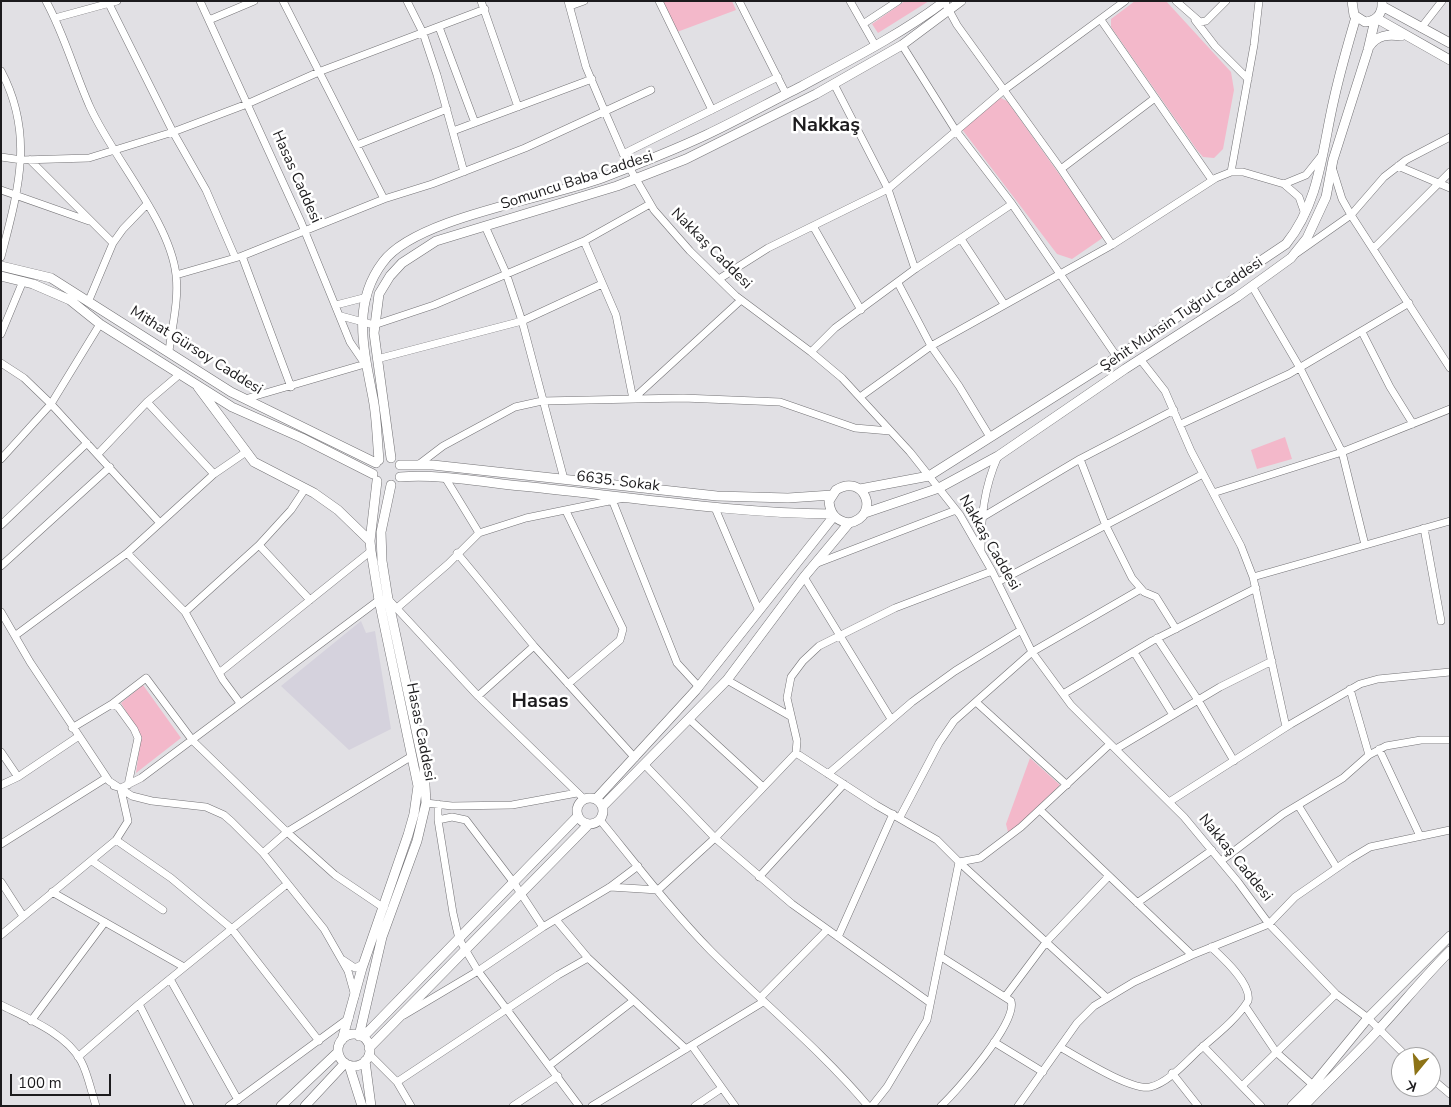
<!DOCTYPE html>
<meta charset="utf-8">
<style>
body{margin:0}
#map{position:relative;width:1451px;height:1107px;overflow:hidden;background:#e1e0e4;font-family:"Nunito Sans",sans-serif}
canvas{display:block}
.frame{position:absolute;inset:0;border:2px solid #1c1b1d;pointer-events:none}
.north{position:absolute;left:1391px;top:1047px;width:50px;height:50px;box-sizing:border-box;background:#fff;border:1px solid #a4a4a5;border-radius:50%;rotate:197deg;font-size:14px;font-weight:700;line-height:20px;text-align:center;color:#1c1b1d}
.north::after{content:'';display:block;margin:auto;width:18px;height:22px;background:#8d7317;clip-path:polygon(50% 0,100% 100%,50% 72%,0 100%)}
.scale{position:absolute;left:10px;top:1074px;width:101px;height:22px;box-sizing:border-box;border:2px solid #1c1b1d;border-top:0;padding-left:6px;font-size:15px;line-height:18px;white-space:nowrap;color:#1c1b1d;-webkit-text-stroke:4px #fff;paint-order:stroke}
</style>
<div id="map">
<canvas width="1451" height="1107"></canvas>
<div class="frame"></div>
<div class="north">K</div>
<div class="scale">100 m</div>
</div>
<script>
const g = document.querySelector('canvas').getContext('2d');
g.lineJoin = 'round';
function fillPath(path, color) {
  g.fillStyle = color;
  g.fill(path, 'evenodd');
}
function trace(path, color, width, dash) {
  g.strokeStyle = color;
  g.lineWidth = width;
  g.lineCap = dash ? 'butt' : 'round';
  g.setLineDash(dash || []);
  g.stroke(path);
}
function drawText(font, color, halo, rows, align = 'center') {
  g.font = font + ' "Nunito Sans",sans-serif';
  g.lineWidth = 5;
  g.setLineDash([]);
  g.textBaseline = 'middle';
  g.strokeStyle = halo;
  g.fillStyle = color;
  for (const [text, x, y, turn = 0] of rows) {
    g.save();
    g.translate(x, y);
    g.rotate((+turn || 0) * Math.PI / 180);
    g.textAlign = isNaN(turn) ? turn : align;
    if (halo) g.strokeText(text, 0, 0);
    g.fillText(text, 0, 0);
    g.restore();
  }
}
const built = new Path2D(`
 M361 621 366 633 375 631 391 729 349 750 281 686Z`);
const green = new Path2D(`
 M661 1H732L736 10 677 32Z
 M905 1H929L878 33 872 24Z
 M1135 1H1166L1231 72 1234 90 1223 149 1214 158 1203 157 1197 150 1111 27V19Z
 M999 97 1007 101 1104 237 1072 259 1057 254 961 128Z
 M1285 437 1292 459 1257 469 1251 450Z
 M143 685 181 738 136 773 141 736 121 703Z
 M1030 758 1060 785 1012 831 1008 832 1006 824Z`);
const minor = new Path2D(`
 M46 1C65 36 74 71 90 107 113 158 170 221 176 275 179 300 172 327 169 351
 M200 1 301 222 350 342 365 364 245 399
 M283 1 384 199
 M407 1 423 33 437 75 464 172
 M481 1 518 107
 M568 1 586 67 605 112 629 167 654 210 690 251 736 296 811 352 842 378 910 452 960 515 992 571 1032 652 1071 705 1184 817 1238 882 1269 924 1336 994 1368 1018 1407 1057
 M659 1 712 110
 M739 1 786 94
 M850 1 875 45
 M944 1 957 25 1061 169 1112 245
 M1176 1 1200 22 1206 21 1226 1
 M109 4 173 132 206 190 235 257
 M570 6 584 1
 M55 18 117 1
 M209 20 254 1
 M1101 20 1212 180
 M1195 20 1215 46 1248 79
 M863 24 898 1
 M439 27 475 123
 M1421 28 1442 1
 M902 45 956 131 1012 204 1117 357
 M1 71C35 135 18 191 1 257
 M834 84 888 189 915 269
 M453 131 592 79
 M357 145 447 109
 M623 154 778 77
 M1 157 22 160 89 158 173 132 247 104 321 71 485 9
 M30 160 113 243
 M1398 166 1450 188
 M1332 167 1342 199 1351 215 1450 368
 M1061 169 1155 98
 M1231 172 1254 45 1259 1
 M1284 184 1306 175 1322 155
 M1 190 89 221
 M485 226 506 273 522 321 564 479
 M813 226 861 310
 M961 239 1004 304
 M584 241 616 315 633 399
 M1373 249 1450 172
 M1297 253 1351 215 1384 177 1406 160 1450 137
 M242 256 291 387
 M176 275 242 256 384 199 432 184 525 148 651 90
 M719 279 768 248 888 189 1004 90 1125 1
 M898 283 931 346 959 386 990 437
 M1252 286 1300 368 1342 452 1365 545
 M89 300 113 243 123 229 147 204
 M336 305 367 297
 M341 316 374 325 434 305 584 241 650 204
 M1362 332 1390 387 1413 424
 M1 334 23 281
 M811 352 835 328 915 269 1012 204
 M377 359 522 321 602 284
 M1140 359 1165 391 1191 451 1241 546 1253 577 1286 727
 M1 363 24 378 51 404 160 523
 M860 397 931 346 1112 245 1216 178 1231 172H1243L1284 184 1299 197 1305 214
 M633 399 741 300
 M147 402 214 474
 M1181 424 1289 374 1409 303
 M98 454 147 402 180 374
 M1 459 51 404 100 324
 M1080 459 1106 526 1132 578 1144 592 1156 597 1176 629
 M418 465 443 446 515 407 542 401 683 398 780 402 855 428 890 431
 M446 479 479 533
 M305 489 291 510 259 545 310 600
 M1213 493 1342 452 1450 409
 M613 502 677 663 699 687
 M715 508 759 611
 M566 511 623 629 620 640 568 684
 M981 518 1080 459 1174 410
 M1 525 87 443
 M1424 528 1441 621
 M981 551C981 516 984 488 998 456
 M127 553 185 612 223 680 240 703
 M457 553 534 646 635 758
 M815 564 956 510
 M1 566 110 467
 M804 577 891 719
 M1253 577 1450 521
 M998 582 1203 474
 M397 608 448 564 479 533 526 518 624 498
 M1 612 30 662 109 781 132 796 152 801 206 807 224 815 232 822 263 853 324 929 348 971 355 996
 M185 612 259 545
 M16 635 127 553 214 474 246 452
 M1157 638 1198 700 1234 761
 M1134 652 1173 715
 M219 673 371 551
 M727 680 790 716
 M1350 689 1369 755
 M1063 694 1152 641 1256 588
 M478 696 534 646
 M976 702 1067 785
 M112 704 146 678 193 741 287 832 335 875 384 908
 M689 719 762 786
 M72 728 112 704 118 707 134 729 138 738 128 785
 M1116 749 1220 687 1272 661
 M1379 749 1420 836
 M1 752 18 777
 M796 753 876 805 937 840 959 862 1107 998
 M645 765 715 838 792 904 929 1002
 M828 774 912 702 955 671 1021 630
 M1 785 18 777 79 736
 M114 786 121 788 141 778 379 600 388 599 478 696 584 799
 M1169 802 1291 724 1360 684 1378 679 1450 672
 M426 803 452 806 512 805 577 793
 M438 804V820L453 913 459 939 478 971 543 927 610 887 638 866
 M1298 805 1337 868
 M1040 810 1192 955
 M900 817 939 743 954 721 1032 652 1141 589
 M438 820 452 817 466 820 514 883 543 927
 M600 820C636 864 671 910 711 951 763 1003 821 1050 868 1106
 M116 840 171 878 231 928 319 1041
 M1 844 106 778
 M263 853 287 832 412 756
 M92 861 163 910
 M1221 861 1283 814 1343 778 1369 755 1386 746 1421 740H1450
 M759 877 844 784
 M1 882 23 916
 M610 887 658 890 715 838 796 753 797 741 787 698 791 677 803 661 819 646 895 608 992 571
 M52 892 184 967
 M1137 903 1212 850
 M557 921 588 958 686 1049
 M1 935 116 840 128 821 121 790
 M838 937 893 814
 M940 956 1011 1001C1018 1022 957 1091 941 1106
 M343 960 355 968 363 964
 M170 979 238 1100
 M1005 997 1047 941 1108 877
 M760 998 827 930
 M139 1004 190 1106
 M1 1005C27 1018 67 1034 81 1061 88 1074 91 1091 96 1106
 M1245 1006 1276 1052 1313 1085
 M404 1015 478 971 579 1106
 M31 1021 105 922
 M994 1042 1043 1072
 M692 1046 735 1106
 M1203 1046 1261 1106
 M1060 1047C1078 1057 1131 1091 1150 1087 1168 1083 1186 1062 1199 1050 1215 1036 1237 1019 1248 1001 1252 984 1223 958 1211 947
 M369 1054 397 1082 411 1106
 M78 1057 139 1004 287 884
 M550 1065 633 1001
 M1172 1073 1198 1106
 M1431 1078 1450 1094
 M397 1082 558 975 588 958
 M1242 1086 1336 994
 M229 1106 349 1018
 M513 1106 558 1076
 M592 1106 763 1002
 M695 1106 722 1088
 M872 1106 887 1087 927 1020 959 862 980 858 1021 827 1110 744
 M1018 1106 1077 1023 1094 1006 1134 982 1192 955 1269 924 1295 897 1350 859 1370 847 1450 830`);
const major = new Path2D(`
 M1352 1 1354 15 1365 22C1377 21 1383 13 1382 1
 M1382 6 1450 43
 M1376 18 1450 60
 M1369 47C1377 35 1388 34 1401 36
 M1 266 51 278 231 392 376 463
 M1 276 33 284 70 300 100 324 232 407 302 438 373 474
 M198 387 254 462 314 493 338 510 370 541
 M391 458 374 333 379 294 390 276 402 263 436 241 617 186 686 159 816 94 902 45 961 1
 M379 460C377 440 377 418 373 398 364 351 351 304 383 262 415 218 548 198 602 178 636 165 672 151 706 135 738 120 770 102 802 86 848 61 903 33 945 1
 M400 465H433L717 496 788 498 832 495
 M400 477C440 474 482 482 521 486 625 496 728 513 832 514
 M860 489 929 476 1125 352 1286 244C1320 202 1322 150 1334 99 1340 72 1348 44 1356 17
 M865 513 939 488 998 456 1125 369 1237 297 1291 258 1307 238 1326 197 1333 160 1368 50 1375 20
 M577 811a13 13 0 1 1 26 0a13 13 0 1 1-26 0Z
 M596 799 696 690 834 516
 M603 806 727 680 804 577 849 523C882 516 864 472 836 490L829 501C830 514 836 521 849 523
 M338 1050a16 16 0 1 1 32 0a16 16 0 1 1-32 0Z
 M359 1036 382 937 417 841 426 803 424 767 388 599 382 561 381 532 391 485
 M363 1037 578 816
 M342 1040 362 968 408 835 414 814 418 786 379 600 371 551 370 541 377 481
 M369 1048 589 824
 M365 1061 371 1106
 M349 1065 362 1106
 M281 1106 338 1052
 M305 1106 345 1063
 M1292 1106 1313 1085 1368 1018 1450 936
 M1304 1106C1329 1079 1356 1055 1380 1028 1403 1003 1425 976 1450 951`);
const streetNames = [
 ["Hasas Caddesi",296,177,66],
 ["Somuncu Baba Caddesi",577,181,-18],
 ["Nakkaş Caddesi",711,249,45],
 ["Şehit Muhsin Tuğrul Caddesi",1182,315,-34],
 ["Mithat Gürsoy Caddesi",196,351,32],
 ["6635. Sokak",618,482,7],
 ["Nakkaş Caddesi",989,543,60],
 ["Hasas Caddesi",420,732,79],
 ["Nakkaş Caddesi",1235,858,51]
];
const districtNames = [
 ["Nakkaş",826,126],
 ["Hasas",540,702]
];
fillPath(built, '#d5d2dd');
fillPath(green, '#f3b8ca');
trace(minor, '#747376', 8);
trace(major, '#747376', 10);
trace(minor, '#fff', 7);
trace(major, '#fff', 9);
drawText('15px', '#1c1b1d', '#fff', streetNames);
drawText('bold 20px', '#1c1b1d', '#fff', districtNames);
</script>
